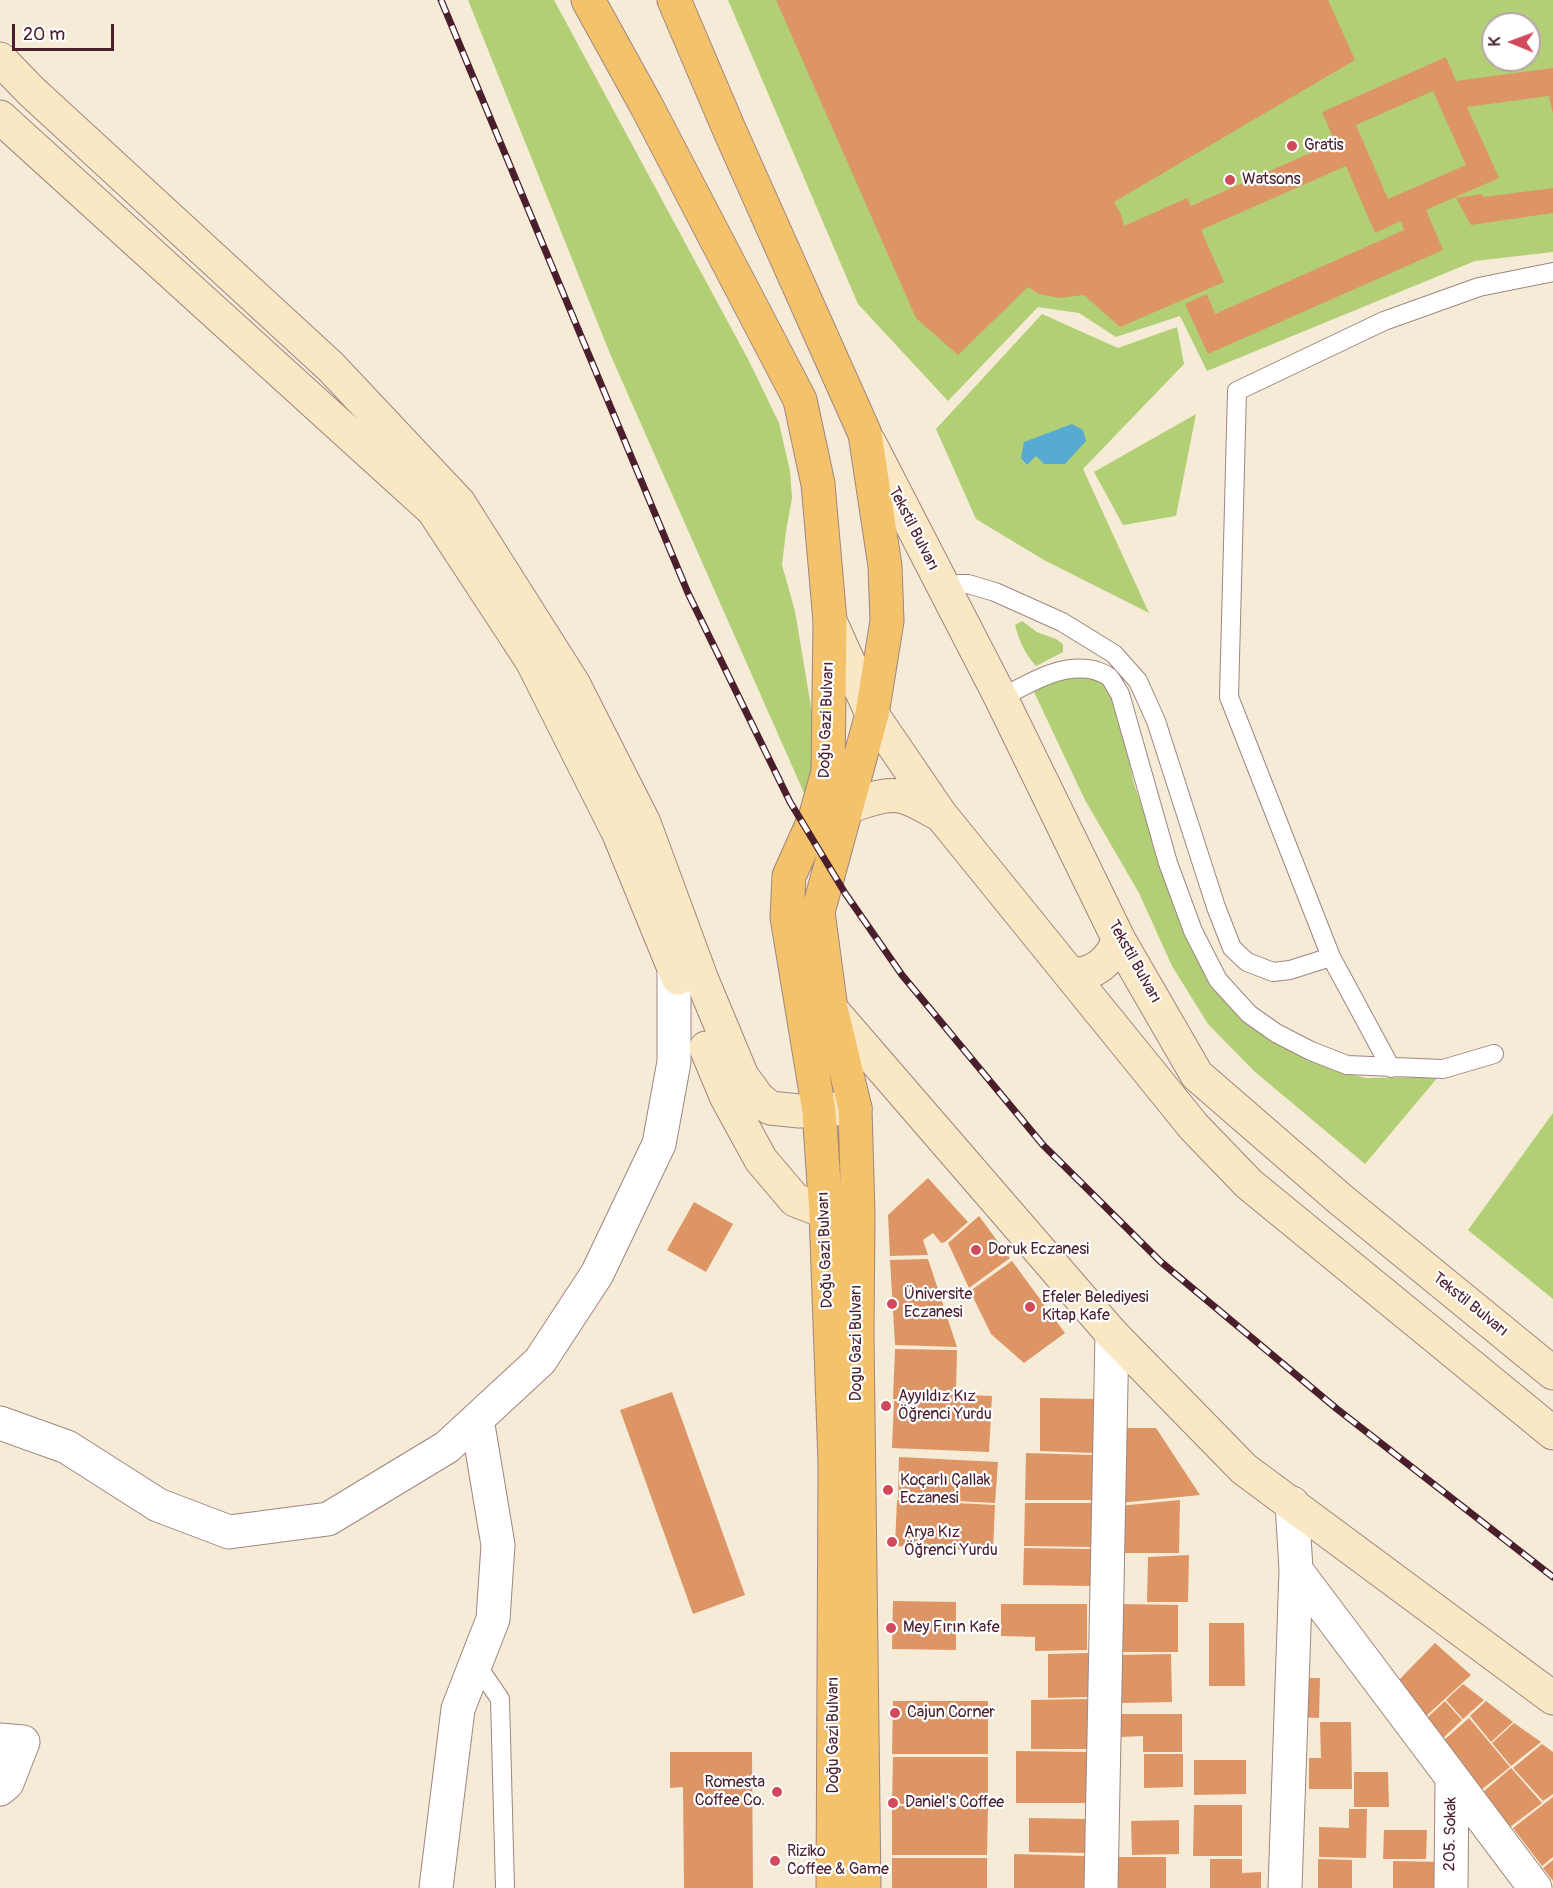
<!DOCTYPE html>
<meta charset="utf-8">
<style>
body{margin:0}
#map{position:relative;width:1553px;height:1888px;overflow:hidden;background:#f5ebd6;font-family:Pangolin,sans-serif}
canvas{display:block}
.north{position:absolute;left:1481px;top:12px;width:60px;height:60px;box-sizing:border-box;background:#fff;border:2px solid #b7a5aa;border-radius:50%;rotate:271deg;font-size:16px;font-weight:700;line-height:24px;text-align:center;color:#4a1f2b}
.north::after{content:'';display:block;margin:auto;width:21px;height:27px;background:#d1495b;clip-path:polygon(50% 0,100% 100%,50% 72%,0 100%)}
.scale{position:absolute;left:12px;top:24px;width:102px;height:27px;box-sizing:border-box;border:3px solid #4a1f2b;border-top:0;padding-left:8px;font-size:18px;line-height:21px;white-space:nowrap;color:#4a1f2b;-webkit-text-stroke:4px #fff;paint-order:stroke}
</style>
<div id="map">
<canvas width="1553" height="1888"></canvas>
<div class="north">K</div>
<div class="scale">20 m</div>
</div>
<script>
const g = document.querySelector('canvas').getContext('2d');
g.lineJoin = 'round';
function fillPath(path, color) {
  g.fillStyle = color;
  g.fill(path, 'evenodd');
}
function trace(path, color, width, dash) {
  g.strokeStyle = color;
  g.lineWidth = width;
  g.lineCap = dash ? 'butt' : 'round';
  g.setLineDash(dash || []);
  g.stroke(path);
}
function drawText(font, color, halo, rows, align = 'center') {
  g.font = font + ' Pangolin,sans-serif';
  g.lineWidth = 4.5;
  g.setLineDash([]);
  g.textBaseline = 'middle';
  g.strokeStyle = halo;
  g.fillStyle = color;
  for (const [text, x, y, turn = 0] of rows) {
    g.save();
    g.translate(x, y);
    g.rotate((+turn || 0) * Math.PI / 180);
    g.textAlign = isNaN(turn) ? turn : align;
    if (halo) g.strokeText(text, 0, 0);
    g.fillText(text, 0, 0);
    g.restore();
  }
}
const green = new Path2D(`
 M468 0H554L749 361 779 423 790 471 792 498 786 531 782 565 795 611 818 749 813 772 804 793 611 356Z
 M728 0H1553V252L1475 261 1207 371 1180 316 1116 337 1079 313 1038 307 948 401 858 304ZM1493 24H1529V60H1493Z
 M1042 314 1118 348 1177 327 1184 364 1083 469 1149 613 1044 560 976 519 936 429Z
 M1196 414 1176 516 1123 525 1094 472Z
 M1022 621 1037 632 1056 639 1063 644V652L1036 666C1025 654 1019 641 1015 625Z
 M1064 674 1105 680 1117 702 1134 784 1185 927 1261 1029 1332 1070 1366 1078 1438 1077 1365 1164 1254 1071 1208 1024 1172 966 1139 893 1085 800 1034 692 1045 682Z
 M1553 1113V1299L1468 1230Z`);
const water = new Path2D(`
 M1072 424 1083 430 1086 441 1065 464H1044L1036 456 1027 465 1021 458 1024 442Z`);
const building = new Path2D(`
 M776 0H1328L1355 60 1114 202 1121 214 1124 226 1187 198 1191 206 1335 142 1322 112 1446 57 1456 81 1553 68V114L1549 96 1467 107 1499 178 1426 210 1443 250 1208 354 1185 304 1207 294 1215 314 1404 230 1401 221 1375 233 1346 166 1201 230 1224 282 1120 327 1084 295 1060 298 1039 294 1028 287 958 355 916 318ZM1433 91 1466 165 1388 199 1356 125Z
 M1553 188V213L1471 225 1456 198 1482 194 1483 197Z
 M928 1178 968 1222 945 1242 941 1243 933 1233 923 1240 928 1255 890 1256 888 1215Z
 M694 1202 733 1224 706 1272 667 1250Z
 M979 1216 1010 1258 969 1288 948 1243Z
 M928 1259 957 1347 895 1345 890 1260Z
 M1012 1261 1065 1333 1024 1363 991 1334 970 1291Z
 M895 1349 957 1350 956 1392 915 1391 914 1399H893Z
 M672 1392 745 1595 693 1614 620 1410Z
 M916 1393 992 1396 989 1452 892 1448 894 1401 915 1402Z
 M1040 1398 1095 1399 1094 1453 1040 1451Z
 M1118 1428H1156L1200 1495 1119 1503Z
 M1026 1453 1093 1455V1500H1025Z
 M899 1457 998 1462 995 1503 898 1498Z
 M897 1500 995 1505 993 1551 895 1546Z
 M1180 1500 1179 1553H1118L1119 1506Z
 M1025 1503H1093L1092 1547 1024 1546Z
 M1024 1548 1092 1549 1091 1586 1023 1585Z
 M1189 1555 1188 1602H1147L1148 1557Z
 M893 1601 956 1602V1650L892 1649Z
 M1001 1604H1087V1650L1035 1651V1637L1001 1636Z
 M1122 1604 1178 1605V1652H1122Z
 M1209 1623H1244L1245 1686H1209Z
 M1435 1643 1471 1675 1425 1717 1397 1682Z
 M1088 1653V1697L1048 1698V1654Z
 M1171 1654 1172 1702 1122 1703 1121 1655Z
 M1297 1678H1320L1319 1718 1296 1717Z
 M1463 1684 1484 1700 1463 1719 1446 1700Z
 M1087 1699V1749H1031V1700Z
 M893 1701H988V1754H892Z
 M1445 1701 1462 1720 1441 1740 1426 1719Z
 M1486 1701 1513 1722 1491 1742 1470 1716Z
 M1120 1714H1182V1752H1143V1736L1120 1737Z
 M1469 1718 1510 1767 1481 1790 1443 1741Z
 M1320 1722H1351L1352 1789H1309V1758H1321Z
 M1514 1723 1541 1742 1511 1766 1492 1743Z
 M1542 1744 1553 1752V1794L1543 1801 1513 1768Z
 M1016 1751 1087 1752V1803H1016Z
 M670 1752H752L753 1888H684L683 1787 670 1788Z
 M1144 1754H1183V1787L1144 1788Z
 M893 1757H988V1804H892Z
 M1194 1760H1246V1794L1194 1795Z
 M1511 1768 1542 1803 1510 1827 1483 1792Z
 M1354 1772H1388L1389 1807H1354Z
 M1553 1797V1857L1542 1866 1513 1828Z
 M1194 1805H1242V1856H1193Z
 M892 1806 988 1807 987 1855H892Z
 M1349 1809H1367L1366 1858 1319 1857V1827L1349 1828Z
 M1029 1818 1086 1819 1085 1853 1029 1852Z
 M1179 1820V1854L1132 1855 1131 1821Z
 M1384 1830H1427L1426 1859H1383Z
 M1014 1854 1085 1856 1084 1888H1014Z
 M1115 1857H1166V1888H1115Z
 M892 1858H987V1888H892Z
 M1210 1859H1242V1873L1261 1872V1888H1210Z
 M1318 1859 1352 1860V1888H1318Z
 M1553 1860V1881L1543 1868Z
 M1393 1861 1442 1862V1888H1393Z`);
const lane = new Path2D(`
 M942 584H968L995 592 1062 622 1114 654 1138 681 1156 721 1216 907 1232 948 1247 962 1273 972 1290 970 1331 957
 M1001 698C1030 683 1060 663 1094 670 1099 672 1107 674 1110 678 1114 683 1117 690 1120 694L1168 863 1193 931 1218 980 1249 1014 1276 1033 1311 1051 1347 1065 1443 1069 1494 1054
 M1391 1068 1331 957 1229 697 1237 391 1384 321 1479 287 1553 272
 M476 1664 500 1699 505 1888`);
const street = new Path2D(`
 M0 1423 67 1447 158 1505 229 1532 328 1519 447 1447 540 1361 597 1274 659 1144 674 1062V968
 M1292 1503 1296 1570 1535 1888
 M0 1740 23 1742 7 1783 0 1789
 M436 1888 458 1709 493 1619 498 1545 477 1419
 M1101 1888 1112 1334
 M1285 1888 1296 1570
 M1451 1888 1452 1780`);
const secondary = new Path2D(`
 M0 59 31 91 331 367 459 503 573 683 644 823 702 980 742 1076 758 1098 770 1108 799 1111 855 1108
 M0 117 433 510 532 661 619 834 678 978
 M869 442 1001 698 1119 940 1197 1075 1340 1199 1553 1373
 M830 621 872 714 941 815 1194 1127 1249 1184 1553 1433
 M848 807C863 802 883 793 899 796 913 798 928 809 941 815
 M1071 975C1096 974 1109 962 1119 940
 M831 1009 1112 1334 1244 1469 1553 1698
 M706 1048 726 1096 761 1160 795 1200 826 1212`);
const primary = new Path2D(`
 M588 0 646 105 800 400 818 484 830 621 828 772 815 818 789 876 787 917 819 1111 826 1212 835 1463 833 1888
 M674 0 729 129 865 434 885 566 887 621 872 714 818 912 831 1009 855 1108 858 1214 857 1334 864 1888`);
const rail = new Path2D(`
 M441 0 688 593 790 802 845 893 902 975 1043 1145 1161 1262 1337 1409 1553 1577`);
const markers = [
 [1292,146,6,"#d1495b"],
 [1230,180,6,"#d1495b"],
 [976,1250,6,"#d1495b"],
 [892,1304,6,"#d1495b"],
 [1030,1307,6,"#d1495b"],
 [886,1406,6,"#d1495b"],
 [888,1490,6,"#d1495b"],
 [892,1542,6,"#d1495b"],
 [891,1628,6,"#d1495b"],
 [895,1713,6,"#d1495b"],
 [777,1792,6,"#d1495b"],
 [893,1803,6,"#d1495b"],
 [775,1861,6,"#d1495b"]
];
const poiNames = [
 ["Gratis",1304,146],
 ["Watsons",1242,180],
 ["Doruk Eczanesi",988,1250],
 ["Üniversite",904,1295],
 ["Eczanesi",904,1313],
 ["Efeler Belediyesi",1042,1298],
 ["Kitap Kafe",1042,1316],
 ["Ayyıldız Kız",898,1397],
 ["Öğrenci Yurdu",898,1415],
 ["Koçarlı Çallak",900,1481],
 ["Eczanesi",900,1499],
 ["Arya Kız",904,1533],
 ["Öğrenci Yurdu",904,1551],
 ["Mey Fırın Kafe",903,1628],
 ["Cajun Corner",907,1713],
 ["Romesta",765,1783,"right"],
 ["Coffee Co.",765,1801,"right"],
 ["Daniel’s Coffee",905,1803],
 ["Riziko",787,1852],
 ["Coffee & Game",787,1870]
];
const streetNames = [
 ["Tekstil Bulvarı",913,529,63],
 ["Doğu Gazi Bulvarı",827,720,-88],
 ["Tekstil Bulvarı",1134,962,61],
 ["Doğu Gazi Bulvarı",826,1250,-92],
 ["Tekstil Bulvarı",1470,1305,39],
 ["Dogu Gazi Bulvarı",857,1343,-90],
 ["Doğu Gazi Bulvarı",834,1735,-90],
 ["205. Sokak",1451,1834,-89]
];
fillPath(green, '#b2cf76');
fillPath(water, '#57abd2');
fillPath(building, '#dd9566');
trace(lane, '#a08580', 20);
trace(street, '#a08580', 35);
trace(secondary, '#a08580', 35);
trace(primary, '#a08580', 35);
trace(lane, '#fff', 18);
trace(street, '#fff', 33);
trace(secondary, '#fae7c3', 33);
trace(primary, '#f3c26a', 33);
trace(rail, '#4a1f2b', 7);
trace(rail, '#fff', 4.5, [14]);
for (const [x, y, r, color] of markers) {
  const dot = new Path2D();
  dot.arc(x, y, r, 0, 2 * Math.PI);
  g.fillStyle = color;
  g.fill(dot);
  trace(dot, '#fff', 2);
}
drawText('16px', '#4a1f2b', '#fff', poiNames, 'left');
drawText('16px', '#4a1f2b', '#fff', streetNames);
</script>
